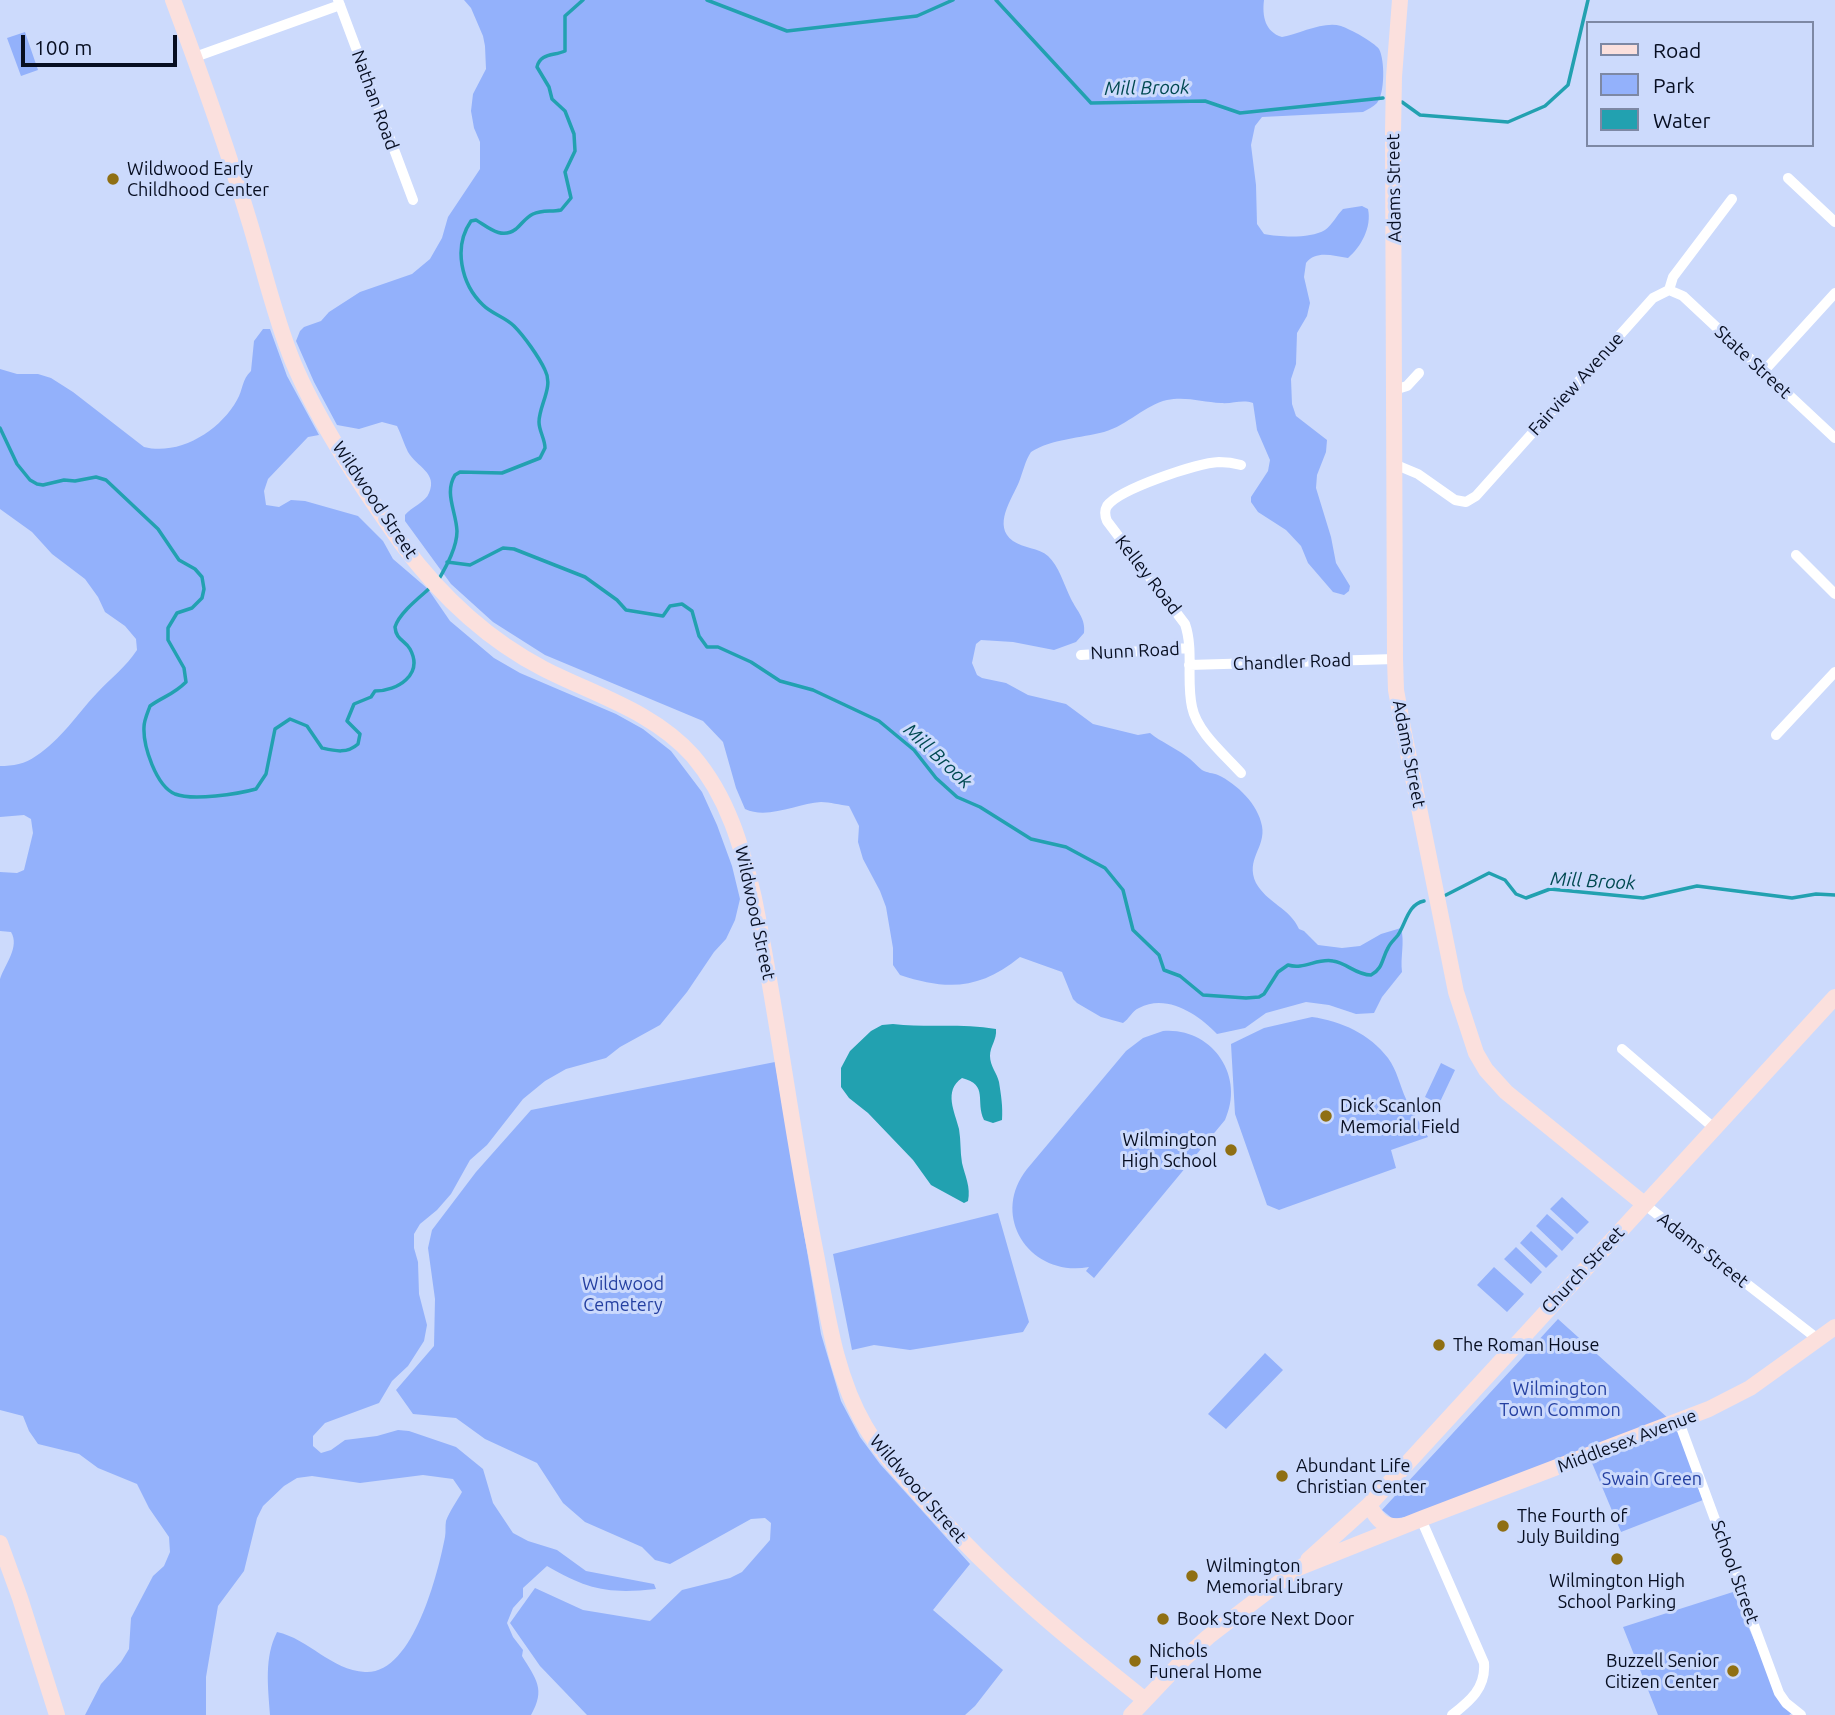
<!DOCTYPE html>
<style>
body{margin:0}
#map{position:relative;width:1835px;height:1715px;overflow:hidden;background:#ccdafc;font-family:Ubuntu,sans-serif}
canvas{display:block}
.legend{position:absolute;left:1586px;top:21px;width:228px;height:126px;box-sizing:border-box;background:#ccdafc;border:2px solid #7d88a4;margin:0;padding:9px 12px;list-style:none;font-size:21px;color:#070e21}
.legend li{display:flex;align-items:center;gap:14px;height:35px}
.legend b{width:35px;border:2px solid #7d88a4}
.scale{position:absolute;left:21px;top:35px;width:156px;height:32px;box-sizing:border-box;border:4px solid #070e21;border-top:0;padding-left:9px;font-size:21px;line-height:24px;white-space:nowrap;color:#070e21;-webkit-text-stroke:5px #ccdafc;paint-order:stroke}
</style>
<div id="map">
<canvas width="1835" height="1715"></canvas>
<ul class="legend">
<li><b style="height:9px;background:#fbe0dd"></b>Road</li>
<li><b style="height:19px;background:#93b1fb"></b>Park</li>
<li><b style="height:19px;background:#22a1b0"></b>Water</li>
</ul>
<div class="scale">100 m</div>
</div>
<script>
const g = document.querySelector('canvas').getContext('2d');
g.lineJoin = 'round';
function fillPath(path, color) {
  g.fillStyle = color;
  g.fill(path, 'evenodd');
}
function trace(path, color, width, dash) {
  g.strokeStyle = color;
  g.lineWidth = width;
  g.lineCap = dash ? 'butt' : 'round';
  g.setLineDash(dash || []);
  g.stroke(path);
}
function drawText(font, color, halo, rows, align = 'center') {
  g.font = font + ' Ubuntu,sans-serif';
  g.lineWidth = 6;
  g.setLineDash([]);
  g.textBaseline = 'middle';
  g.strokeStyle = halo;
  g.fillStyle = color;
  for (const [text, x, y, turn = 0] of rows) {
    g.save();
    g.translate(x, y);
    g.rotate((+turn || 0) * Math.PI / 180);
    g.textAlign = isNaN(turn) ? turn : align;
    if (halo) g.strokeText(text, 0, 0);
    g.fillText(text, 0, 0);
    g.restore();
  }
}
const green = new Path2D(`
 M464 0H1264C1262 16 1265 32 1282 37 1300 34 1323 21 1341 26 1350 29 1374 42 1379 49 1385 60 1385 93 1377 103 1373 107 1368 109 1363 112L1262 117 1255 126 1251 145 1256 185 1257 224 1264 234C1280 237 1310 239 1325 230 1332 225 1337 215 1343 209L1362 206 1368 209C1372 227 1361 247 1348 258 1333 256 1316 250 1306 263L1304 277 1310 303 1307 316 1297 333 1296 364 1291 379 1292 404 1296 416 1327 440 1326 452 1317 475 1316 488 1331 537 1336 563 1350 586 1349 591 1344 595 1333 592 1308 563 1301 546 1286 530 1258 512 1251 502V497L1268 471 1270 460 1257 430 1253 403C1242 399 1233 404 1221 403 1203 402 1185 396 1167 400 1145 405 1128 425 1104 432 1081 438 1051 439 1031 452 1025 461 1023 472 1019 482 1012 499 992 526 1013 541 1023 548 1039 548 1048 556 1059 566 1064 585 1071 599 1077 611 1086 619 1084 633L1076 642 1054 650 1013 642 981 640 976 644 972 663 977 675 982 678 1006 683 1028 695 1066 704 1093 724 1138 735 1150 733C1161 742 1174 747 1186 756 1192 760 1197 766 1202 770 1207 773 1213 773 1218 775 1237 784 1258 804 1262 826 1266 848 1245 859 1256 883 1267 903 1290 908 1299 929L1304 931 1318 945 1342 948 1360 946 1381 934 1401 928C1405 943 1400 957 1402 972L1382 997 1374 1013 1356 1014 1329 1005 1306 1002 1266 1013 1245 1028 1217 1034C1199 1015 1167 993 1139 1008 1132 1011 1129 1019 1123 1023L1101 1017 1077 1003 1073 999 1062 972 1020 957C981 989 948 991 900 975L893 965V948L886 907 880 891 863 859 858 842 859 826 849 806C840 805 830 802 821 802 798 803 768 820 745 809L736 788 723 742 703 721 545 655 493 622 451 584 405 521V515C411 507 426 502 429 493 438 473 417 467 408 452 404 444 401 434 397 426L382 422 359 429 337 425 314 382 296 341 300 331 304 327 321 321 329 312 360 292 412 274 430 259 442 238 448 217 480 169V142L474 128 471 111 473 94 486 69 485 46 483 36 471 8Z
 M25 32 38 70 21 76 7 38Z
 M263 329H270L287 376 319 435 308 437 268 479 264 491 266 505 279 507 291 500 305 501 358 516 383 541 393 559 428 589 450 621 494 658 520 673 616 714 643 729 671 751 702 792 717 825 732 866 740 899 735 920 726 939 714 952 687 992 660 1025 620 1047 606 1058 566 1069 545 1081 523 1099 487 1145 470 1160 451 1194 437 1210 420 1224 414 1234V1248L418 1262 419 1294 427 1325 424 1341 408 1366 392 1381 379 1403 325 1423 313 1436V1446L321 1453 331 1450 345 1440 377 1436 398 1430 409 1431 456 1447 483 1469 493 1503 513 1533 528 1541 557 1550 586 1571 654 1584 656 1589C609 1594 588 1590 547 1566L523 1588V1597L513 1608 507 1623 513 1637 523 1650 522 1656C536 1679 546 1689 531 1715H270C268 1686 264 1658 277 1632 309 1639 331 1670 365 1672 413 1675 438 1573 445 1537 446 1532 445 1526 446 1521 449 1512 457 1501 462 1492L453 1479 423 1475 360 1483 312 1476 297 1478 284 1486 263 1506 257 1518 244 1571 218 1606 206 1677V1715H85L101 1684 121 1662 129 1649 131 1618 153 1576 164 1566 170 1552 169 1537 149 1508 137 1484 98 1468 79 1454 38 1444 29 1431 23 1416 0 1410V979C5 964 20 947 11 932L0 931V872L17 873 24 870 33 833 31 819 24 815 0 817V766C13 766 25 764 36 756 61 740 77 714 97 693 111 678 126 667 137 650L136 639 125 626 105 612 98 597 85 579 52 554 32 532 0 509V369L17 374H38L51 378 73 392 144 447C179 456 220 431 237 400 243 390 242 379 251 371L254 341Z
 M1312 1017C1341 1021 1370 1034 1388 1058 1397 1070 1400 1086 1406 1099 1412 1112 1421 1124 1428 1137L1391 1150 1396 1168 1279 1210 1267 1205 1235 1114 1231 1044 1264 1028Z
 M1163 1031C1211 1027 1246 1075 1225 1120L1094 1278 1086 1271 1089 1267C1031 1278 989 1217 1027 1169L1126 1051 1143 1038Z
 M775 1062 821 1334 841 1401 860 1437 880 1464 970 1564 933 1610 1003 1670 975 1706 965 1715H587L540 1666 510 1623 535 1588 583 1610 650 1621 682 1590 730 1578 742 1572 770 1540 771 1523 765 1518 751 1519 670 1564 655 1560 642 1547 585 1522 563 1503 537 1463 485 1439 456 1418 413 1414 396 1390 434 1346 435 1299 428 1248 432 1230 476 1172 531 1110Z
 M1441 1063 1455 1070 1439 1104 1425 1097Z
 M1562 1197 1589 1222 1577 1234 1550 1209Z
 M998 1213 1029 1322 1023 1332 910 1350 874 1345 852 1350 833 1254Z
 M1547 1214 1574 1238 1562 1251 1536 1226Z
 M1531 1231 1558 1256 1546 1268 1520 1243Z
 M1516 1247 1542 1272 1531 1284 1504 1259Z
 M1494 1267 1524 1294 1507 1312 1477 1285Z
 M1558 1319 1669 1419 1411 1516 1393 1519 1382 1510Z
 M1265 1353 1283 1370 1226 1429 1208 1414Z
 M1677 1428 1703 1500 1621 1532 1592 1463Z
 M1733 1592 1781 1701 1792 1713 1789 1715H1658L1623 1627Z`);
const water = new Path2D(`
 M893 1024C927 1028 962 1023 996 1029 997 1040 990 1046 990 1056 990 1066 997 1073 999 1082 1001 1095 1003 1106 1002 1120L993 1123 984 1120C975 1101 989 1085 962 1078 943 1091 955 1112 959 1129 961 1140 960 1152 962 1163 965 1176 971 1187 968 1201L964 1203 931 1185 913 1160 868 1113 849 1098 841 1087V1068L850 1051 871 1031 882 1025Z`);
const stream = new Path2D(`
 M707 0 787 31 917 16 953 0
 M996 0 1091 103 1205 101 1240 113 1383 98
 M1402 102 1420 115 1508 122 1545 106 1568 85 1588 0
 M0 428 17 464 30 480 37 484 43 485 64 480 75 481 96 477 106 480 158 529 179 560 195 569 202 577 204 589 202 598 192 608 177 613 168 628V640L184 668 186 682C173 695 164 696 150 706 148 712 144 720 144 727 143 746 156 786 175 794 193 801 238 794 256 789L266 774 275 729 290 719 307 726 322 748C335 751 347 754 358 744L360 734 347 721 354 704 371 697 375 691C397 691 424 675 410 649 405 640 396 640 395 627 399 613 420 597 431 587
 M447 562 470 565 503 548 514 549 585 577 617 600 626 610 663 616 670 606 682 604 692 611 699 636 707 647H718L751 662 780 681 813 690 879 721 914 750 936 778 957 797 980 807 1031 839 1066 847 1105 868 1123 890 1133 930 1159 955 1164 970 1180 976 1203 995 1246 998 1259 997 1264 994 1278 972 1288 965C1304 970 1317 958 1333 961 1347 963 1356 975 1371 975 1383 969 1382 958 1388 948 1390 943 1395 939 1398 935 1406 923 1408 904 1424 901
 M439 579C447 565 457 547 457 531 456 511 444 493 455 475L460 472 502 473 540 458 545 448C545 439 539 431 539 422 539 405 554 387 545 370 539 357 524 336 514 326 505 317 492 314 483 305 461 284 453 247 471 221L476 220C488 227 501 240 516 229 522 224 525 218 533 214 542 210 551 212 561 210L571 198 565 172 575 151 574 134 565 111 552 99 549 87 537 67C540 53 554 56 565 51V16L583 0
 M1446 895 1489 873 1505 880 1516 894 1526 898 1550 889 1643 898 1697 886 1792 898 1816 894 1835 895`);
const street = new Path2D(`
 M338 0 413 200
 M195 57 340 5
 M1788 178 1835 222
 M1669 290 1683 296 1835 438
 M1764 371 1835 293
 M1394 390 1407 386 1419 373
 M1394 464 1418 474 1455 500 1466 502 1476 496 1653 298 1669 290 1673 277 1732 199
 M1796 555 1835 594
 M1081 655 1189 648
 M1189 665 1395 659
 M1776 735 1835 672
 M1241 773C1224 754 1197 732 1192 707 1186 680 1194 650 1185 624L1107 521C1105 516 1104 511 1107 506 1119 489 1197 463 1219 462 1226 462 1234 463 1241 465
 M1622 1049 1714 1128
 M1644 1204 1819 1340
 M1679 1422 1779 1693 1786 1703 1801 1715
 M1421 1519 1484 1663C1486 1688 1470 1701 1452 1715`);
const secondary = new Path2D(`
 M173 0C200 72 226 144 248 217 263 265 274 316 293 362 318 422 364 491 402 544 440 595 488 640 544 669 595 695 653 711 693 756 728 797 742 847 754 898 778 1016 792 1136 816 1254 827 1312 835 1375 865 1426 882 1455 907 1480 929 1505 996 1580 1067 1638 1145 1700
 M1400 0 1394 77 1393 133 1395 659 1396 690 1402 723 1456 992 1476 1053 1486 1070 1506 1092 1644 1204
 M1369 1505C1377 1519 1383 1528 1401 1526
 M0 1543 20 1598 57 1715
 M1308 1560 1369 1505 1835 997
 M1131 1715 1186 1657 1208 1637 1298 1568 1421 1519 1709 1409 1750 1388 1835 1327`);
const markers = [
 [113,179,7,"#8f6f13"],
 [1326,1116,7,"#8f6f13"],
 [1231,1150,7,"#8f6f13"],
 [1439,1345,7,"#8f6f13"],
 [1282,1476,7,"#8f6f13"],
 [1503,1526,7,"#8f6f13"],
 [1617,1559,7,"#8f6f13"],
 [1192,1576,7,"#8f6f13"],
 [1163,1619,7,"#8f6f13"],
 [1135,1661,7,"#8f6f13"],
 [1733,1671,7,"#8f6f13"]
];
const streetNames = [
 ["Nathan Road",375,100,70],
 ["Adams Street",1394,188,-91],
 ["State Street",1753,362,43],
 ["Fairview Avenue",1576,384,-48],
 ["Wildwood Street",375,500,56],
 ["Kelley Road",1148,575,52],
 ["Nunn Road",1135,651,-3],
 ["Chandler Road",1292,662,-2],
 ["Adams Street",1409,754,79],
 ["Wildwood Street",755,913,78],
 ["Adams Street",1703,1250,38],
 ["Church Street",1583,1270,-47],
 ["Middlesex Avenue",1627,1441,-21],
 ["Wildwood Street",918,1489,49],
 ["School Street",1735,1572,70]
];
const poiNames = [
 ["Wildwood Early",127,169],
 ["Childhood Center",127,190],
 ["Dick Scanlon",1340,1106],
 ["Memorial Field",1340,1127],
 ["Wilmington",1217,1140,"right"],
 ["High School",1217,1161,"right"],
 ["The Roman House",1453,1345],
 ["Abundant Life",1296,1466],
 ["Christian Center",1296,1487],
 ["The Fourth of",1517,1516],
 ["July Building",1517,1537],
 ["Wilmington",1206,1566],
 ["Memorial Library",1206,1587],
 ["Wilmington High",1617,1581,"center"],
 ["School Parking",1617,1602,"center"],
 ["Book Store Next Door",1177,1619],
 ["Nichols",1149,1651],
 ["Funeral Home",1149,1672],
 ["Buzzell Senior",1719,1661,"right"],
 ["Citizen Center",1719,1682,"right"]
];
const parkNames = [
 ["Wildwood",623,1284],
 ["Cemetery",623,1305],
 ["Wilmington",1560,1389],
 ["Town Common",1560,1410],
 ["Swain Green",1652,1479]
];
const waterNames = [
 ["Mill Brook",1147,88,-1],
 ["Mill Brook",938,756,43],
 ["Mill Brook",1593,881,3]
];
fillPath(green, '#93b1fb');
fillPath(water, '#22a1b0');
trace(stream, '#22a1b0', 3.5);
trace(street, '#fff', 10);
trace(secondary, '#fbe0dd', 16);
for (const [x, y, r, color] of markers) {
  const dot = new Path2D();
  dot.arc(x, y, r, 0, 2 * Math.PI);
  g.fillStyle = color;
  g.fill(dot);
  trace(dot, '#ccdafc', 2.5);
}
drawText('18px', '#070e21', '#ccdafc', streetNames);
drawText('18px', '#070e21', '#ccdafc', poiNames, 'left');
drawText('18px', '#2540a1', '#ccdafc', parkNames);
drawText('italic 19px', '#004951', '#ccdafc', waterNames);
</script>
